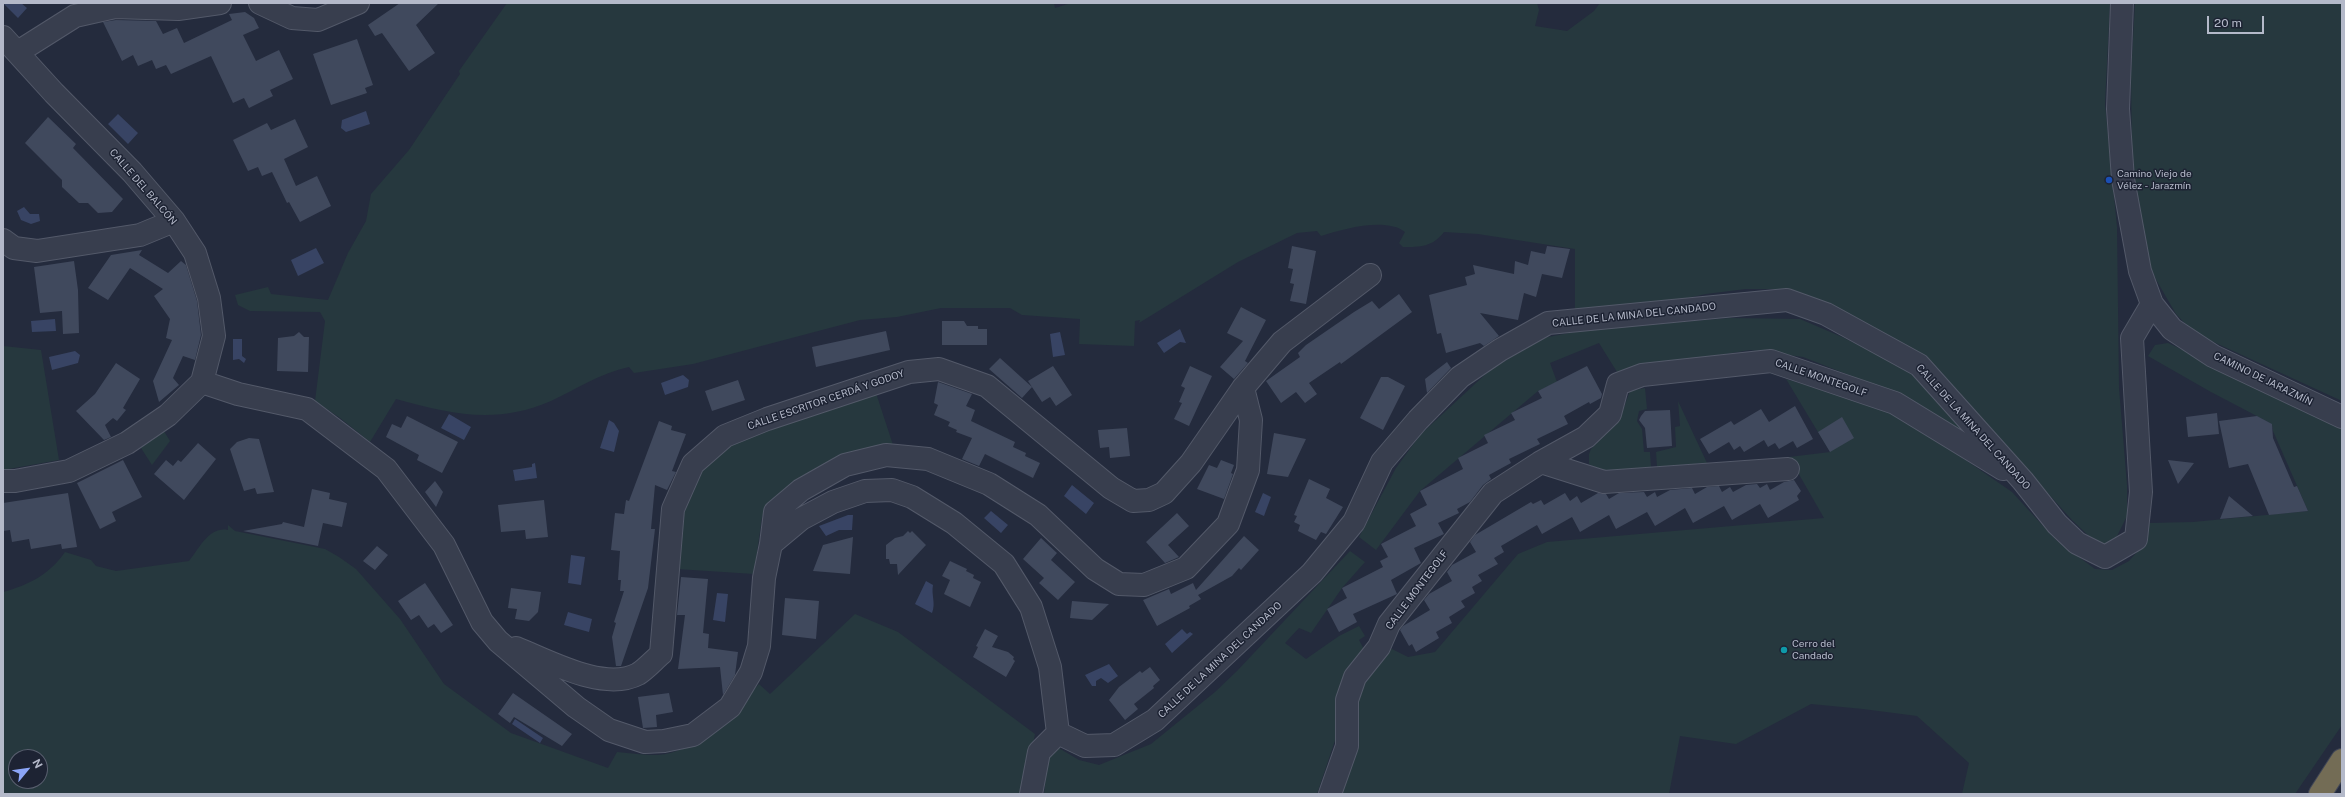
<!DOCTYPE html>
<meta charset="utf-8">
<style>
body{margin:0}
#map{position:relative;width:2345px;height:797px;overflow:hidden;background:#242b3d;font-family:"Public Sans",sans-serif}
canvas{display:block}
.frame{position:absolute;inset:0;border:4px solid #b4b9c9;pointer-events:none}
.north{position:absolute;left:8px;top:749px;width:40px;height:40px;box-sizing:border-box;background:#1d2333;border:1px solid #595f6f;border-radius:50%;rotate:61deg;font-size:11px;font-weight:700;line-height:16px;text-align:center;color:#b4b9c9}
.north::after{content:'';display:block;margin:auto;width:14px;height:18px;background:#8ba5f7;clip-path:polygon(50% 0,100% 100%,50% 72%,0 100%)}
.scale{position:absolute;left:2207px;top:16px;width:57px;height:18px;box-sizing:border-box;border:2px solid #b4b9c9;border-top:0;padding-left:5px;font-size:12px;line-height:14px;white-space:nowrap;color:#b4b9c9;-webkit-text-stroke:3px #1d2333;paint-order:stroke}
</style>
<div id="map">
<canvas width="2345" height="797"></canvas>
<div class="frame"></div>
<div class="north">N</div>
<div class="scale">20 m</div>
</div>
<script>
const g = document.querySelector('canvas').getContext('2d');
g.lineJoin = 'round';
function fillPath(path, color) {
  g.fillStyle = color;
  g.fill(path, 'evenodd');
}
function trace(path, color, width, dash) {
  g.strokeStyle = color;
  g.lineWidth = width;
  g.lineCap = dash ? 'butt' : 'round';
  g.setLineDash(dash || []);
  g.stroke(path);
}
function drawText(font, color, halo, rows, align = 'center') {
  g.font = font + ' "Public Sans",sans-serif';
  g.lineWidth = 3;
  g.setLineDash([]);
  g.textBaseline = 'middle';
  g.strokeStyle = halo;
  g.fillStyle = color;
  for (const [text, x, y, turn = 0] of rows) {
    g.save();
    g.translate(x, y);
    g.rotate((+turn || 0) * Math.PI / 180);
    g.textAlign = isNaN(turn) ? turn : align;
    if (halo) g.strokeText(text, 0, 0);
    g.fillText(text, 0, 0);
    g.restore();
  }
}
const green = new Path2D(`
 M507 3H1054L1055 8 1071 3H1537L1539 10 1535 26 1567 31 1594 11 1600 3H2110L2105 104 2117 227 2119 388 2127 485V516L2117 536 2105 545 2094 541 2072 520 1932 365 1885 335 1820 300 1782 289H1746L1706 294 1668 302 1575 310V249L1478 234 1444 232C1432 247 1421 247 1403 247L1399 243 1405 232C1386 217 1343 229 1321 236L1317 231 1297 233 1238 262 1139 323 1140 320 1135 321 1134 346 1079 344 1080 319 1022 315 1010 308H941L897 317 860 320 693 364 634 373 629 367C600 373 577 389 551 401 495 425 452 414 396 399L370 442 340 418 315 401 325 321 320 312 250 311 238 305 235 295 268 287 271 294 328 300 348 253 366 221 371 194 409 150 460 74 459 71Z
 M2135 3H2342V401L2194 333 2176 314 2147 264 2132 164 2131 74Z
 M1730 318 1800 319 1842 337 1913 372 1991 456 1892 392 1803 357 1750 350 1617 372 1599 343 1550 363 1557 382 1538 391 1420 491 1376 550 1359 537 1396 468 1420 435 1490 370 1543 338 1590 329Z
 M2168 343 2342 424V725L2295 794H1962L1969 763 1917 716 1863 709 1811 704 1736 744 1680 736 1669 794H1340L1355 747 1359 724V691L1386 646 1408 657 1435 652 1518 554 1547 542 1824 518 1789 457 1830 452 1786 379 1899 414 2012 492 2056 540 2095 569 2112 570 2129 561 2144 544 2149 523 2193 522 2308 511 2273 431 2272 424 2211 392 2148 356 2155 345Z
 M3 346 41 350 59 460 3 470Z
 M1645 388 1647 409 1639 411 1637 421 1642 429 1644 452H1650L1651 467C1633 469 1604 477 1589 464V454L1591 449 1620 418 1630 391Z
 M875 390 894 448 769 505 762 517 754 574 677 569 685 499 693 483 711 459 736 440Z
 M1678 401 1707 463 1657 467 1656 452 1676 447 1675 427 1680 426Z
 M162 428 170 441 152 465 139 445Z
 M228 525 235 531 325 549 339 557 356 569 400 619 444 684 511 733 608 768 617 752C630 753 644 755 657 755 698 753 733 711 759 684L770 694 855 614 898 632 1035 734 1023 794H3V592C29 585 50 574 65 552L91 560 96 566 116 571 189 561C199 549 209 526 228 530ZM16 757H40V781H16Z
 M1350 551 1365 562 1342 588 1311 633 1299 628 1285 643 1306 659 1339 636 1359 626 1365 636 1359 640 1365 651 1317 794H1044L1048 759 1057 747 1079 760 1099 765 1151 744 1215 692 1237 671Z`);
const water = new Path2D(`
 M3 3H21L27 8 18 18Z
 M366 111 370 124 346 132 341 128 342 120Z
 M118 114 138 133 128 144 108 124Z
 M24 207 30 214H39L40 221 31 224 21 220 17 211Z
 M316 248 324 263 298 276 291 260Z
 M55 319 56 331 32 332 31 321Z
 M1180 329 1186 343 1180 342 1164 353 1157 343Z
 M1060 332 1065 355 1053 357 1050 334Z
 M233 339H242V356L246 359 244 363 239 359 233 360Z
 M75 351 80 355 78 363 52 370 49 357Z
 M683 375 689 380 688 387 665 395 661 383Z
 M449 414 471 427 464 440 441 428Z
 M609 420 614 423 619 431 614 452 600 448Z
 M535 463 537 478 515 481 513 470 532 467V464Z
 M1072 485 1094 503 1086 514 1064 496Z
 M1263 493 1271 497 1264 516 1255 512Z
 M991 511 1008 525 1001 533 984 518Z
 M848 515H853L852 530H839L826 536 819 526Z
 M571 555 585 557 581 585 568 583Z
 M926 581 933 585C931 595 936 603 932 613L915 604Z
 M717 593 728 594 725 622 713 620Z
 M568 612 592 619 589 632 564 625Z
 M1182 629 1187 634 1190 632 1193 634 1172 653 1165 644Z
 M1109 664 1118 676 1108 683 1101 678 1096 681V686H1092L1085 675Z
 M515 719 543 738 540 743 512 724Z`);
const building = new Path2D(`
 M400 3H439L416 25 435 53 409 71 382 33 375 36 368 25Z
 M245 12 254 18 259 28 243 35 256 61 279 50 293 79 270 90 273 96 249 108 244 98 233 103 211 56 171 74 166 65 156 69 152 60 138 66 133 55 122 61 103 22 116 20 156 21 163 34 177 28 184 43 232 20 229 14Z
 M357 39 373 85 365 88 367 93 331 105 313 54Z
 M48 117 76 144 73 148 123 199 112 212 98 213 88 203H79L62 187V180L25 143Z
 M295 119 308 147 284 159 296 186 317 176 331 206 300 222 289 202 287 203 272 172 262 176 258 167 248 171 233 140 267 123 271 130Z
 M1292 246 1316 251 1306 304 1290 301 1294 284 1290 283 1293 269 1288 268Z
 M1547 246 1570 249 1562 278 1542 274 1536 297 1524 293 1518 320 1480 313 1499 336 1484 346 1480 343 1446 353 1441 333 1437 334 1429 295 1467 285 1465 277 1475 274 1473 265 1514 274 1515 261 1528 265 1531 251 1545 254Z
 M142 250 139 255 168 273 181 261 186 265 197 301 201 335 195 360 183 356 173 378 179 385 159 402 153 381 172 340 166 338 170 319 154 296 163 289 130 268 108 300 88 288 111 255Z
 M74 261 78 290 79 333 63 334 62 311 40 313 34 267Z
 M1399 294 1412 312 1341 364 1340 362 1309 383 1317 394 1305 403 1296 392 1281 403 1266 381 1300 357 1298 353 1306 345 1354 312 1372 301 1379 309Z
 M1241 307 1266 320 1245 361 1248 363 1234 379 1220 367 1243 341 1227 333Z
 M942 321H964L967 326H978V329H987V345H942Z
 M886 331 890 350 816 367 812 347Z
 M299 332 304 337H309L308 372 277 371 278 338 294 336Z
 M1000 358 1032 387 1022 398 989 369Z
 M1447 362 1451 368 1427 393 1425 379Z
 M116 363 140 379 123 408 126 410 117 421 113 418 105 425 111 437 104 440 76 411 95 394Z
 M1053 366 1072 395 1056 406 1050 397 1042 402 1028 381Z
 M1190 366 1212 376 1189 426 1174 419 1182 403 1179 402 1185 388 1181 386Z
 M1587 366 1602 394 1601 398 1590 404 1589 402 1564 416 1568 424 1537 439 1540 444 1509 459 1511 463 1489 475 1491 479 1483 485 1470 502 1457 509 1459 513 1438 523 1444 534 1414 548 1421 563 1391 580 1397 594 1353 614 1357 622 1339 632 1327 609 1347 598 1342 588 1383 567 1380 561 1388 557 1381 544 1416 526 1410 514 1427 505 1420 491 1463 469 1458 458 1488 443 1484 435 1515 420 1511 413 1542 398 1538 391Z
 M1381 377H1388L1405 386 1383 430 1360 418Z
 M738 380 745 400 712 411 705 391Z
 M938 382 972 394 966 406 975 410 971 421 1015 442 1013 447 1026 453 1025 456 1040 463 1033 478 985 454 979 466 962 459 972 438 956 432 957 430 948 426 950 422 934 415 938 405 934 403Z
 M1795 406 1813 439 1797 448 1793 441 1779 449 1775 443 1768 447 1764 440 1744 452 1740 446 1734 450 1729 442 1709 454 1700 439 1731 421 1734 425 1761 409 1769 422Z
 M1670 410 1672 446 1647 448 1645 428 1639 420 1641 416 1645 411Z
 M2217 413 2219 434 2188 437 2186 417Z
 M407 416 458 442 442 473 417 460 419 455 386 437 392 424 401 428Z
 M2257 416 2272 424 2273 438 2294 487 2297 486 2308 511 2269 515 2248 464 2229 468 2219 421Z
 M1842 417 1854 438 1830 452 1818 432Z
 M659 421 672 426 671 430 686 434 672 471 676 472 667 490 655 485 651 529H655L648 588 621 666H616L612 637 616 623 614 622 624 591H620L621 580H618L620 551 611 550 615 513 624 514 626 500 629 501Z
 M1127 428 1130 456 1110 458 1109 447 1100 448 1098 430Z
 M1274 433 1306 439 1288 477 1267 474Z
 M249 438 259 439 274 492 257 494 255 488 244 491 230 449 237 442Z
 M198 443 216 459 184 500 154 474 166 460 173 466 178 460 181 462Z
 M123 460 142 497 112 512 116 521 100 529 77 483Z
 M1221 460 1234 465 1231 473 1233 474 1224 499 1197 489 1209 465 1217 468Z
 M2168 460 2194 463 2178 484Z
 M1309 479 1330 489 1326 498 1343 507 1326 534 1321 532 1316 540 1298 531 1300 525 1294 522 1297 516 1294 515Z
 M1794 480 1801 491 1797 496 1799 500 1768 518 1760 504 1732 520 1724 506 1693 523 1685 508 1655 526 1647 512 1616 529 1609 515 1580 532 1572 517 1542 534 1537 525 1501 546 1504 552 1494 558 1498 564 1478 575 1482 581 1472 587 1475 593 1461 601 1465 607 1449 617 1452 623 1436 632 1439 638 1416 652 1412 644 1409 646 1400 630 1403 626 1430 610 1424 600 1429 594 1452 581 1447 572 1452 565 1476 552 1470 542 1475 535 1531 502 1533 504 1541 500 1544 505 1565 493 1570 501 1577 496 1581 503 1598 493 1606 494 1609 499 1619 493 1644 492 1647 497 1655 492 1657 497 1670 490 1692 488 1695 494 1707 487 1719 486 1722 492 1730 487 1733 492 1746 485 1757 484 1760 488 1767 484 1770 490 1784 482Z
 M435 481 443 492 436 507 425 492Z
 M312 489 330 493 329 499 347 503 342 527 323 523 318 546 243 531 282 524 283 522 304 527Z
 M68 493 77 547 62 549 61 544 31 549 29 539 12 542 10 530 3 531V503Z
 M2229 496 2253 516 2220 519Z
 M544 500 548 537 526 539 525 530 501 532 498 505Z
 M1177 513 1189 526 1168 545 1179 557 1165 563 1146 542Z
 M908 531 910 533 912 531 926 545 898 575 897 564H890L889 559H886V545L895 538 903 536Z
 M1244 536 1259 550 1241 570 1239 568 1232 576 1198 595 1201 599 1189 606 1190 608 1157 626 1143 600 1169 589 1171 594 1193 583 1196 590Z
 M853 537 850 574 813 571 823 545Z
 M1041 538 1057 553 1051 560 1075 582 1058 600 1039 583 1044 578 1023 559Z
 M377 546 388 555 375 570 363 561Z
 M950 561 967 569 966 571 974 575 973 578 981 582 970 607 944 594 950 580 942 576Z
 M681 577 708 579 703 633 709 634 708 648 738 652 735 675 723 695 720 667 678 669 685 615H677Z
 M425 583 453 625 441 633 434 624 428 628 419 615 411 620 398 601Z
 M511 588 541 592 538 612 529 621 515 619 517 609 508 608Z
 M785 598 819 601 816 639 782 635Z
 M1072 601 1109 604 1092 620 1070 618Z
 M985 629 998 636 992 647 1008 652 1014 657 1013 659 1015 661 1006 677 973 657 978 647 976 646Z
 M1150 667 1160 680 1153 686 1154 688 1134 704 1138 709 1125 720 1109 700 1119 687 1140 671 1142 673Z
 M513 693 572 734 562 746 514 717 510 723 498 714Z
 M669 693 673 712 656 715 657 727 643 728 638 697Z`);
const minor = new Path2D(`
 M260 3 292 18 318 20 358 3
 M2122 3 2118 109 2123 179 2140 271 2152 304 2172 329 2213 356 2342 417
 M3 37 54 93 132 172 174 221 195 253 209 298 214 336 202 382 168 415 127 443 69 471 15 481H3
 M18 52 75 16 115 7 178 9 220 3
 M3 240 14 248 37 251 140 235 174 221
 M202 382 238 394 307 409 386 469 444 545 482 622 498 641 576 707 609 730 645 742 664 741 693 735 730 707 751 672 759 646 764 578 771 544 801 519 833 502 865 491 892 490 912 497 954 523 1004 564 1031 607 1050 667 1058 733 1085 746 1114 745 1155 720 1312 573 1354 522 1382 462 1418 420 1460 377 1500 350 1548 323 1787 300 1826 314 1919 365 2023 481 2057 524 2077 543 2105 557 2136 539 2141 492 2132 338 2152 304
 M1541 462 1604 482 1788 469
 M771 544 775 512 801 490 845 465 886 455 928 459 989 484 1038 515 1095 569 1119 584 1144 585 1186 568 1228 524 1248 470 1251 420 1243 388
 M516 648C549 661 604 692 638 674 646 669 654 660 661 654L673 509 693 464 725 436 767 419 909 372 939 369 987 386 1111 488 1133 501 1149 500 1164 493 1191 463 1243 388 1282 342 1370 275
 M1031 794 1039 752 1058 733
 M1330 794 1347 746V700L1355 677 1379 647 1389 624 1493 493 1541 462 1586 437 1610 414 1618 384 1642 375 1771 361 1895 403 2003 469`);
const highway = new Path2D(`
 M2320 794 2342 760`);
const markers = [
 [2109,180,4,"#1a4fb4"],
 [1784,650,4,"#0f9aa8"]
];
const poiNames = [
 ["Camino Viejo de",2117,174],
 ["Vélez - Jarazmín",2117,186],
 ["Cerro del",1792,644],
 ["Candado",1792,656]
];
const streetNames = [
 ["CALLE DEL BALCÓN",143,187,49],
 ["CALLE DE LA MINA DEL CANDADO",1634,315,-6],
 ["CALLE MONTEGOLF",1821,378,19],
 ["CAMINO DE JARAZMÍN",2263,379,26],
 ["CALLE ESCRITOR CERDÁ Y GODOY",826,400,-19],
 ["CALLE DE LA MINA DEL CANDADO",1973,427,48],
 ["CALLE MONTEGOLF",1417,590,-53],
 ["CALLE DE LA MINA DEL CANDADO",1220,660,-43]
];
fillPath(green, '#26383e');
fillPath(water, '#384464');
fillPath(building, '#40495d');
trace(minor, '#535969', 24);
trace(highway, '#404656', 24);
trace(minor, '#383e4e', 22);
trace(highway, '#736c55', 22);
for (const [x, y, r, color] of markers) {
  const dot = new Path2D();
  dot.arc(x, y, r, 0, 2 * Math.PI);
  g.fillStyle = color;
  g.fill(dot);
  trace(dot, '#1d2333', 1.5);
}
drawText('10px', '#b4b9c9', '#1d2333', poiNames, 'left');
drawText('10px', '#b4b9c9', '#1d2333', streetNames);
</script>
